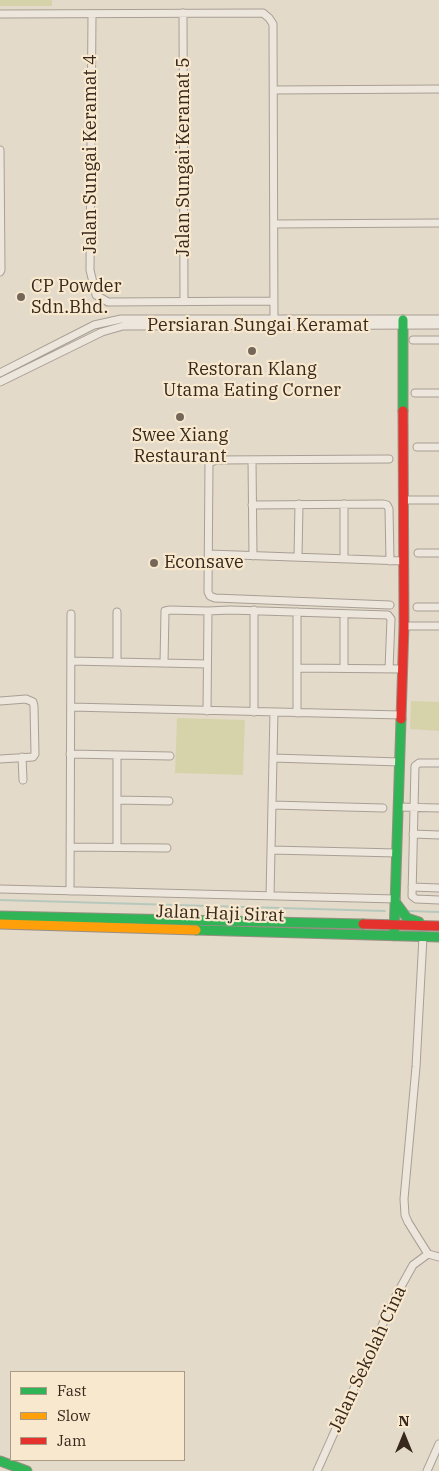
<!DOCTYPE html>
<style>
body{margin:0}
#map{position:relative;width:439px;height:1471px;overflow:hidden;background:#e4daca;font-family:"IBM Plex Serif",serif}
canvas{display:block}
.legend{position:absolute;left:10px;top:1371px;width:175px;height:90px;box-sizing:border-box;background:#f7e8ce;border:1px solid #aa9b87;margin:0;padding:6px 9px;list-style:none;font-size:15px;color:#37271c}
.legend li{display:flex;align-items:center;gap:10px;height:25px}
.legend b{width:25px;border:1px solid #aa9b87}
.north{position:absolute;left:379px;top:1411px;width:50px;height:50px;-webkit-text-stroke:4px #f7e8ce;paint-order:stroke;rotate:0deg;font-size:14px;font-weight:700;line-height:20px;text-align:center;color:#37271c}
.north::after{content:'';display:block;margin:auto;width:18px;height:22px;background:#37271c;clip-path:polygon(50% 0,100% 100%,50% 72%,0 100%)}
</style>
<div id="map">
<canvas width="439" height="1471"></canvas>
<ul class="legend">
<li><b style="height:6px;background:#30b455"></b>Fast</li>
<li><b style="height:6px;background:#ff9f0a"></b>Slow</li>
<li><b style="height:6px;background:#e5322d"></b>Jam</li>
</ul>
<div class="north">N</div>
</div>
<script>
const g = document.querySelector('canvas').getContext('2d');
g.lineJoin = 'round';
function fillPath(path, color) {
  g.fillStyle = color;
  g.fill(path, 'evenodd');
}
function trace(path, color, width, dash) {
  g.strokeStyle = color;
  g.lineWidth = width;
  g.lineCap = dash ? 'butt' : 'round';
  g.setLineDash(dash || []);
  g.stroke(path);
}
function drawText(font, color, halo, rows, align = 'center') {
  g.font = font + ' "IBM Plex Serif",serif';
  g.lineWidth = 4.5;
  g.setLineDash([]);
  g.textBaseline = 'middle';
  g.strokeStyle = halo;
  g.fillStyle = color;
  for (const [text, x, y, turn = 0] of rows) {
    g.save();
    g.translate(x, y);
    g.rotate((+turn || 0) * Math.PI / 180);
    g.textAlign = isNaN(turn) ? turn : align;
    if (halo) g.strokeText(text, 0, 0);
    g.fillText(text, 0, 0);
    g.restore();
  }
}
const green = new Path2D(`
 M0 0H52V6H0Z
 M411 701 439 702V731L410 729Z
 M177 718 245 720 243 775 175 773Z`);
const stream = new Path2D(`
 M0 900 385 911
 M408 911 439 912`);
const street = new Path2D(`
 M183 13 184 302
 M0 14 263 13 269 18 273 24 274 326
 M92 14 90 270 96 295 108 302 274 301
 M274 90 439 89
 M0 150 1 270 0 272
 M274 224 439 223
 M413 340H439
 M0 373 94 325 121 319H439
 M0 382 102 332 123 326 439 325
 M415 393H439
 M417 447H439
 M389 459 216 460 209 463 208 592 210 596 215 598 390 605
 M252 460 253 556
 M404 500H439
 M344 504V559
 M252 505 383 504 387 505 389 509 390 561
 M418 553H439
 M209 554 404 561
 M298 557 299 504
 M417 607H439
 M254 610V712
 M344 614V668
 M404 626H439
 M71 661 207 664
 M117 662V612
 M164 663 165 611 170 610 208 611 230 610 388 615 391 619 389 669
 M297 668 402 669
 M0 701 26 699 33 702 34 706 35 754 33 757 0 759
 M71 707 401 715
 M207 711 208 611
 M297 713V612
 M70 754 170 756
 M117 755V847
 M22 757 23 780
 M273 758 400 762
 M439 763H419L415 766 412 896 416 899 439 900
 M117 800 169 801
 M272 805 383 808
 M398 807 439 808
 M413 834 439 835
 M70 847 167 848
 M271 850 397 853
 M412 887 439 888
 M0 889 396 899
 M70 891 71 614
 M270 896 274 712
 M423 937 416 1067 404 1199 405 1215 408 1222 428 1254 439 1257
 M317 1471 393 1301 413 1265 428 1254
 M427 1471 439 1444`);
const fast = new Path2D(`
 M403 320V411
 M396 903 407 918 419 922
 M0 916 363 924
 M196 930 439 937
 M394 936 401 719
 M0 1461 27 1471`);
const slow = new Path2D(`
 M0 924 196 930`);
const jam = new Path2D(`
 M401 719 404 626 403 411
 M363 924 439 926`);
const markers = [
 [21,297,5,"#746659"],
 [252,351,5,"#746659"],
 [180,417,5,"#746659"],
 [154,563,5,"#746659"]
];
const streetNames = [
 ["Jalan Sungai Keramat 4",91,154,-90],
 ["Jalan Sungai Keramat 5",184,157,-90],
 ["Persiaran Sungai Keramat",258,326],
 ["Jalan Haji Sirat",220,914,2],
 ["Jalan Sekolah Cina",368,1359,-65]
];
const poiNames = [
 ["CP Powder",31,287],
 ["Sdn.Bhd.",31,308],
 ["Restoran Klang",252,370,"center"],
 ["Utama Eating Corner",252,391,"center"],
 ["Swee Xiang",180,436,"center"],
 ["Restaurant",180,457,"center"],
 ["Econsave",164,563]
];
fillPath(green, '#d6d3ab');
trace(stream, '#b6c8bc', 2);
trace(street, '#a99f94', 9);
trace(fast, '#988f84', 11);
trace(slow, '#988f84', 11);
trace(jam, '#988f84', 11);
trace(street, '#ece6dc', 7);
trace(fast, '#30b455', 9);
trace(slow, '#ff9f0a', 9);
trace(jam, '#e5322d', 9);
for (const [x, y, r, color] of markers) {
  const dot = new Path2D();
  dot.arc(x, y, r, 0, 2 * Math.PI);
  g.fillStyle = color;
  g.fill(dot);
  trace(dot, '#f7e8ce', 2);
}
drawText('18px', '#37271c', '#f7e8ce', streetNames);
drawText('18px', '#37271c', '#f7e8ce', poiNames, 'left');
</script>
